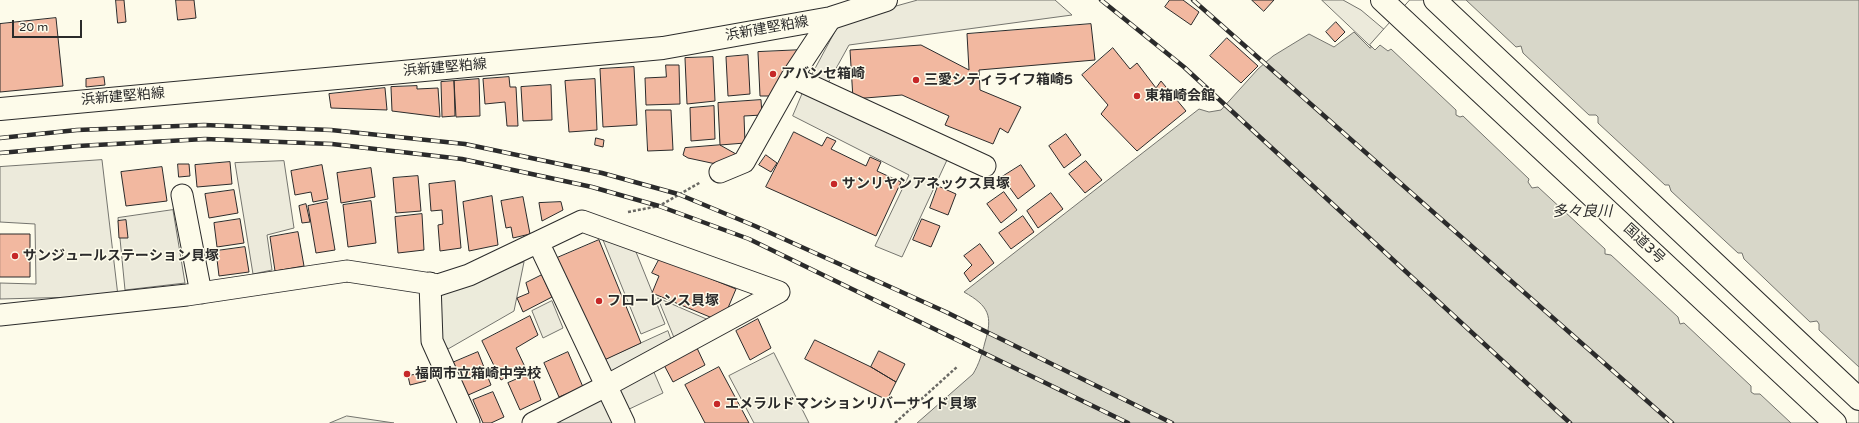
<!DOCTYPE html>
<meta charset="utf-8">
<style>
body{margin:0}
#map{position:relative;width:1859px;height:423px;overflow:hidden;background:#fdfbea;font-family:"Varela Round",sans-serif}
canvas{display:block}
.scale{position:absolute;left:12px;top:20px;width:70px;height:18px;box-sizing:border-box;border:2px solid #2b2b2b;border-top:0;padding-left:5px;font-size:12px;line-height:14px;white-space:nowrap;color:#2b2b2b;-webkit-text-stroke:3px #fdfbea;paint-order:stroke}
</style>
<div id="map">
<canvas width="1859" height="423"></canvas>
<div class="scale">20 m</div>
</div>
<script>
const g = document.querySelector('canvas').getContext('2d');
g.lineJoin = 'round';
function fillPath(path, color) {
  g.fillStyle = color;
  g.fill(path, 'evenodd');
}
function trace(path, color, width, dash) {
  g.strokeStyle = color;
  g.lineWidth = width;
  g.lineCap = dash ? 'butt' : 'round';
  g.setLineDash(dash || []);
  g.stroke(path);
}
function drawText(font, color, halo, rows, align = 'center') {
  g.font = font + ' "Varela Round","Noto Sans JP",sans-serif';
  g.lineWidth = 3;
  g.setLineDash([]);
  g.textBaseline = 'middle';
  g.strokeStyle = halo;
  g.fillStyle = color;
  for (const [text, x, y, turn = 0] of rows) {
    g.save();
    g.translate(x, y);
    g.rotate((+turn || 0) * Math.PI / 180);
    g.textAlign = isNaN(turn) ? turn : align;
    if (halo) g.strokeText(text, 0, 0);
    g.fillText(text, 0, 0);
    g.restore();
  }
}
const green = new Path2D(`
 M524 262 514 311 448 349 439 336 437 297Z
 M347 416 394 423H330Z`);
const parking = new Path2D(`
 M918 0H1055L1072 15 849 45 828 83 811 76 840 22Z
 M1322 0H1343L1361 10 1386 31 1375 50Z
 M804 90 947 160 902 257 875 246 909 175 793 116Z
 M102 160 118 296 0 299V283L36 284 35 224 0 222V167Z
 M284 161 294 228 267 235 272 270 253 274 235 163Z
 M173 210 185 283 125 290 118 218Z
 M611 237 634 247 665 324 641 334 603 240Z
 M658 298 711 321 675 339Z
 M552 301 563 328 543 338 532 311Z
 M668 331 673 345 607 379 600 362Z
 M774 353 809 423H754L729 376Z
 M653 370 663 393 623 412 613 390Z
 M601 396 614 423H560L558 418Z`);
const water = new Path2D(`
 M1413 0H1859V423H917L973 374C979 364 982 354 985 342 993 316 989 306 964 292L1199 109 1209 112 1221 110 1258 69 1273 56 1309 34 1334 47 1354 32 1370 48Z`);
const pier = new Path2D(`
 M1410 0H1466L1516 47 1521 46 1523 53 1589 115H1596L1598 117V123L1665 185H1669L1671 191 1738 253H1742L1744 259 1810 322 1817 321 1819 324V330L1859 367V423H1791L1760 394H1754L1751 392V386L1684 323 1680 324 1678 317 1611 255 1605 254V249L1538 187 1532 188 1528 182 1529 179 1463 116 1460 117 1456 115V110L1391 49 1388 51 1380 45 1375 50 1370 45Z`);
const building = new Path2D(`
 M116 0H124L126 22 118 23Z
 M176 0H194L196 18 178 20Z
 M1170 0H1183L1199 12 1191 25 1165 7Z
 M1252 0H1274L1264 11Z
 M56 18 63 86 0 92V24Z
 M1336 22 1345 32 1335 42 1326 32Z
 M1091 24 1095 60 979 70 980 90 1021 107 1008 133 1000 128 993 144 945 125 949 116 902 95 853 99 850 50 921 45 969 70 967 34Z
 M1227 38 1258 66 1241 83 1210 56Z
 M1113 48 1130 69 1137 63 1156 88 1161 81 1186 111 1137 151 1101 114 1108 105 1082 75Z
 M801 50 776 96H760L758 52Z
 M748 55 750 94 728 96 726 57Z
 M713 57 715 101 687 104 685 58Z
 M666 65H679L680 104 646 105 645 78 666 77Z
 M634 67 637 125 603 127 600 69Z
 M104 77 105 85 86 87V79Z
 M509 77 510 87H516L518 126H507L505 102 485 104 483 79Z
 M479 79 480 116 456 117 454 81Z
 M595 79 597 130 569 132 565 81Z
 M454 81 455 116 442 117 441 82Z
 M551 85 552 120 523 121 521 87Z
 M417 86V89L438 88 440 117 392 111 391 87Z
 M385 88 387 110 331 108 329 94Z
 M761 100 762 115 744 116 745 143 720 145 718 103Z
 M714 106 715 139 691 141 690 108Z
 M646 110H671L673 150 648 151Z
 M794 132 822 146 827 137 836 141 831 149 866 166 870 157 881 162 877 171 901 182 876 236 766 187Z
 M1066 134 1081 155 1064 168 1049 146Z
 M596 138 604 140 603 147 595 145Z
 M720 145 736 154 716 164 688 158 683 155 685 148Z
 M766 155 777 163 771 172 759 165Z
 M1086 161 1102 180 1085 193 1069 174Z
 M230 162 232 184 197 187 195 165Z
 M178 164H189L190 176 179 177Z
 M322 165 328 199 313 202 311 192 295 195 291 171Z
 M1021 165 1035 186 1018 199 1002 177Z
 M162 167 167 201 126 206 121 172Z
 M371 168 375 197 341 203 337 173Z
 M418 176 421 211 396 213 393 178Z
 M455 181 461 248 440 251 438 225 443 224 442 210 431 211 429 184Z
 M938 186 956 194 948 215 930 208Z
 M234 190 238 213 209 218 205 194Z
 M1004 192 1017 210 1001 223 987 204Z
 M1051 193 1063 209 1038 228 1027 211Z
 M492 196 498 245 469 251 463 202Z
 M523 197 530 234 513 238 511 227 506 228 501 201Z
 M371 201 376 243 348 247 343 205Z
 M327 202 335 250 316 253 308 206Z
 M561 202 563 210 542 221 539 203Z
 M306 204 310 222 302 223 299 206Z
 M422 214 424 250 398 253 395 217Z
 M1023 216 1034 232 1011 249 999 233Z
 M240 219 244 243 217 247 214 223Z
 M922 219 940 226 931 247 913 240Z
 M126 220 128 238H119L118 221Z
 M298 232 304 266 275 271 270 237Z
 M0 234H30V277H0Z
 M599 240 641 343 600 362 557 258Z
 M980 244 994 263 970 282 964 273 972 265 964 256Z
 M245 247 249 272 219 276 216 251Z
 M660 258 736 289 722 322 652 293 659 276 652 273Z
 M542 275 552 297 523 312 517 298 529 293 526 283Z
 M530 316 538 335 516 348 525 367 501 380 482 341Z
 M758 319 771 348 750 360 736 331Z
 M815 340 871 367 896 382 887 400 805 359Z
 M697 348 705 365 673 382 664 365Z
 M879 351 905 364 896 382 871 367Z
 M478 352 491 385 466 396 452 363Z
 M568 352 583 387 559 397 544 363Z
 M719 367 749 423H705L685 385Z
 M424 373 426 381 410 385 408 376Z
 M531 373 541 400 520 410 508 383Z
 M493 392 504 417 491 423H483L473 400Z`);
const path = new Path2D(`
 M628 212 659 206 701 182
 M895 423 958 366`);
const street = new Path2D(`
 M792 77 985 166
 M720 172 744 162 792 77 831 18
 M182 195 201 293
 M538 242 624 423
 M430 283 432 341 469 423
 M0 315 187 295 347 271 438 285 469 275 582 221 779 292 606 386 533 423`);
const secondary = new Path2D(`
 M0 109 663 48 831 18 886 0`);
const highway = new Path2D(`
 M1382 0 1835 423
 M1435 0 1859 399`);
const rail = new Path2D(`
 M1101 0 1184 67 1570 423
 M1193 0 1672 423
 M0 138 77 130 204 125 331 130 465 144 602 173 678 194 755 226 946 312 1172 423
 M0 153 78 146 205 139 332 144 462 159 592 187 659 206 749 239 1128 423`);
const markers = [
 [773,74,4,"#c62828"],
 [916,80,4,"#c62828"],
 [1137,96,4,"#c62828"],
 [834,184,4,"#c62828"],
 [15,256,4,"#c62828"],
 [599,301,4,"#c62828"],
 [407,374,4,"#c62828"],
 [717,404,4,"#c62828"]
];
const streetNames = [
 ["浜新建堅粕線",767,29,-10],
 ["浜新建堅粕線",445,68,-5],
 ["浜新建堅粕線",123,97,-5],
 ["国道3号",1644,244,43]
];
const poiNames = [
 ["アバンセ箱崎",781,74],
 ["三愛シティライフ箱崎5",924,80],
 ["東箱崎会館",1145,96],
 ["サンリヤンアネックス貝塚",842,184],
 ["サンジュールステーション貝塚",23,256],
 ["フローレンス貝塚",607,301],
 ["福岡市立箱崎中学校",415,374],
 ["エメラルドマンションリバーサイド貝塚",725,404]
];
const waterNames = [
 ["多々良川",1582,212]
];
fillPath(green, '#ecebdb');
trace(green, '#74746e', 1);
fillPath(parking, '#eceadb');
trace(parking, '#74746e', 1);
fillPath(water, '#d8d7c9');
trace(water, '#74746e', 1);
fillPath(pier, '#fdfbea');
trace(pier, '#74746e', 1);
fillPath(building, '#f2b8a0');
trace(building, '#2b2b2b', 1);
trace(street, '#2b2b2b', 23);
trace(secondary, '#2b2b2b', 24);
trace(highway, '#2b2b2b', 24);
trace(path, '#6a6964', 2.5, [3, 2]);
trace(street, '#fdfbea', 21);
trace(secondary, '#fdfbea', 22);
trace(highway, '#fdfbea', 22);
trace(rail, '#2b2b2b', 4.5);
trace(rail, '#fdfbea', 3, [9]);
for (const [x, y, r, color] of markers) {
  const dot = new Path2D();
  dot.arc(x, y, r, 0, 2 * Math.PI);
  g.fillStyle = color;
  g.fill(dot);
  trace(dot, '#fdfbea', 1.5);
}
drawText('14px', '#2b2b2b', '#fdfbea', streetNames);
drawText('bold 14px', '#2b2b2b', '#fdfbea', poiNames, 'left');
drawText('italic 15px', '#2b2b2b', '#fdfbea', waterNames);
</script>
